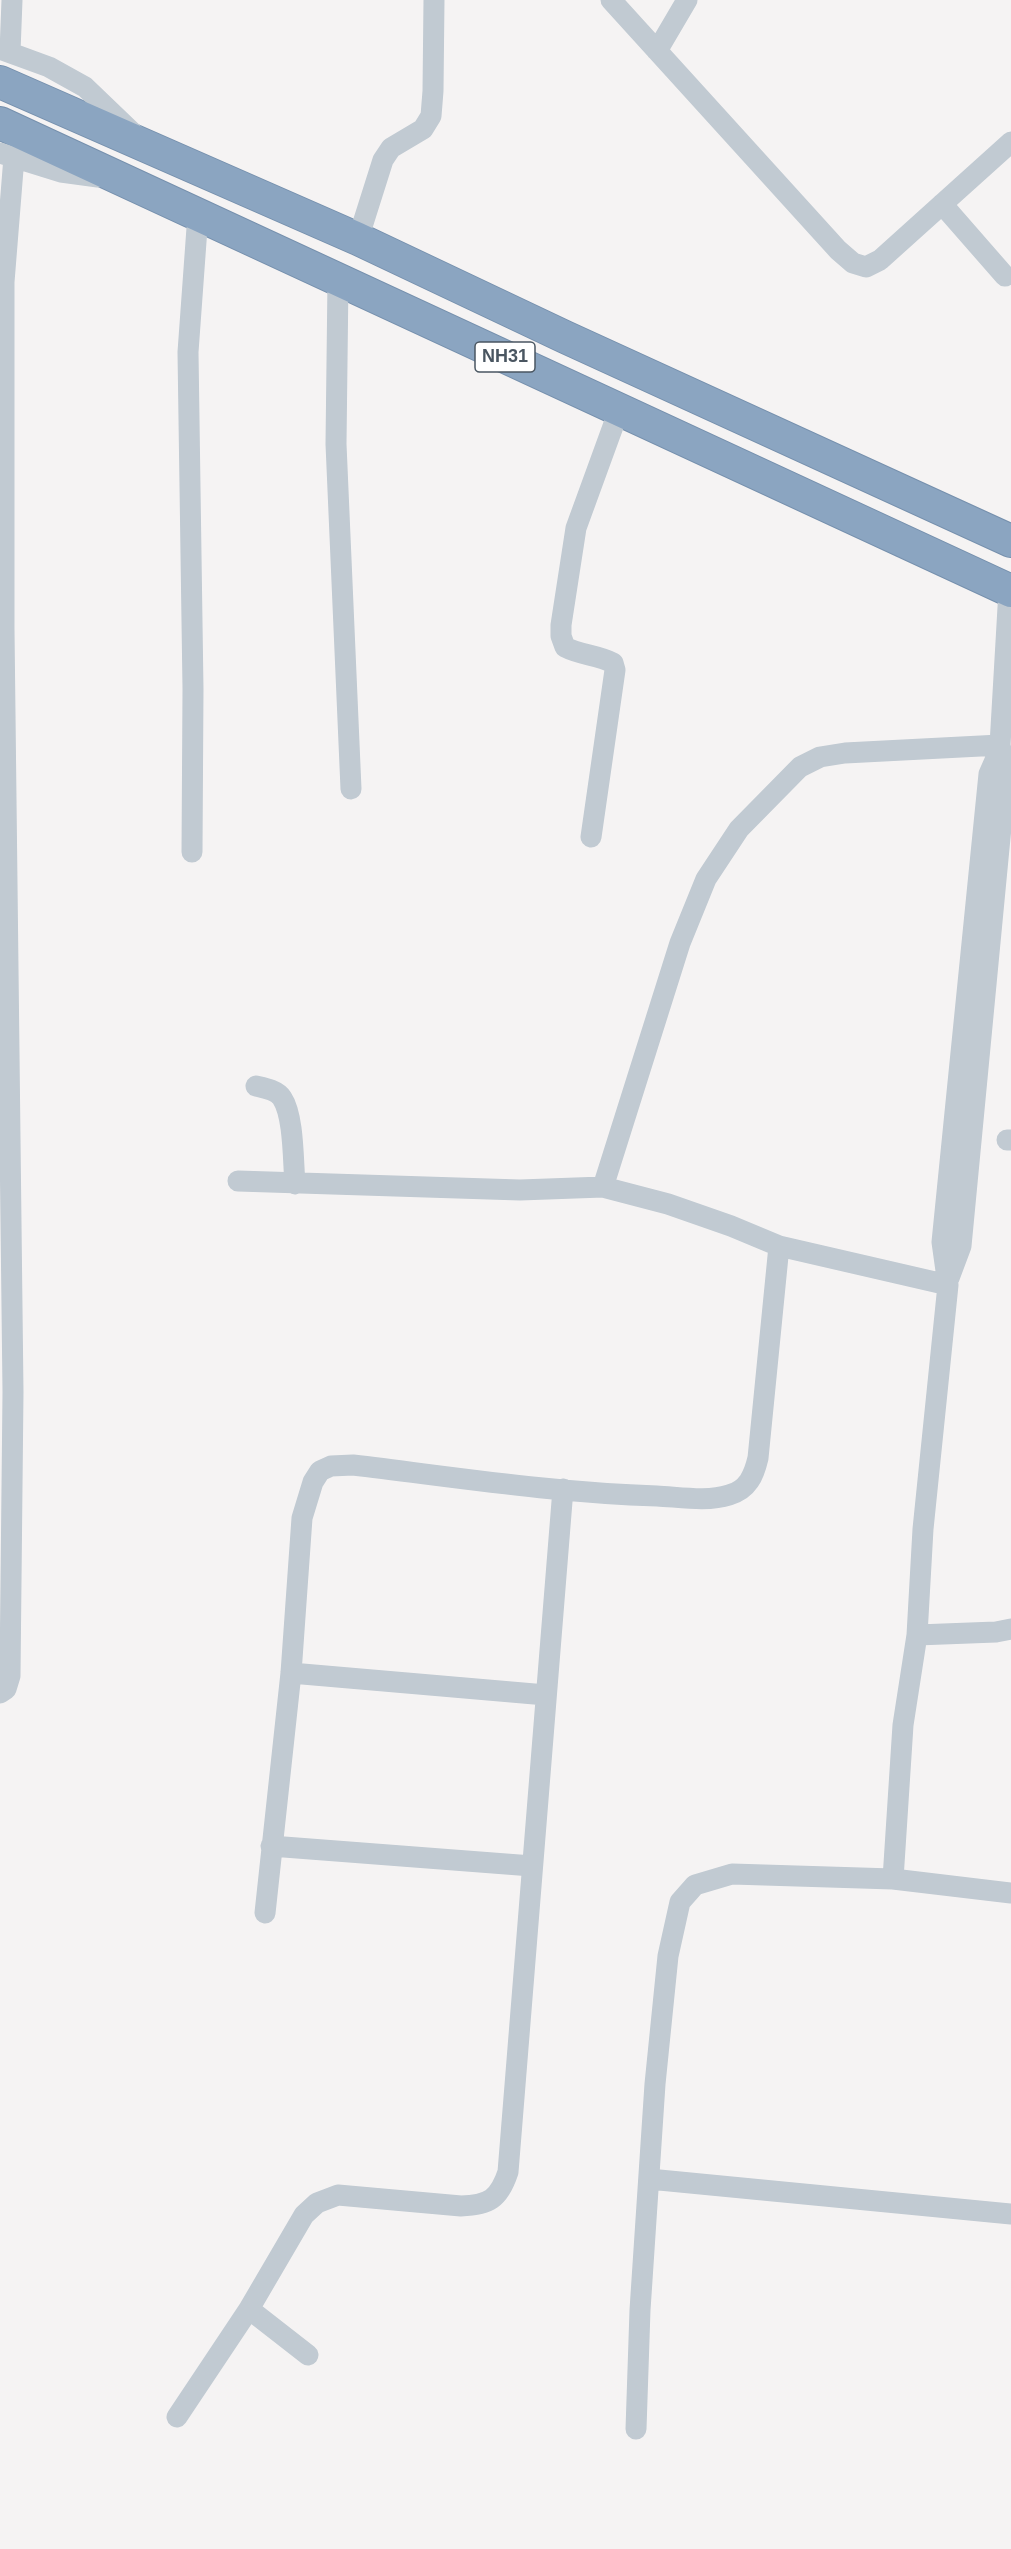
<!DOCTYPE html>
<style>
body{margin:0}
canvas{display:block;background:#f5f3f3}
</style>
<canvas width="1011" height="2549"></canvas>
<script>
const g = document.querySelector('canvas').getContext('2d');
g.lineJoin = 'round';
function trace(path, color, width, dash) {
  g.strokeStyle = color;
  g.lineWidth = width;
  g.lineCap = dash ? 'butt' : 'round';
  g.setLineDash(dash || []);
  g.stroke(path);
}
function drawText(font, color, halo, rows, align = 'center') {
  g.font = font + ' Arial,sans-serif';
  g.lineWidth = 4.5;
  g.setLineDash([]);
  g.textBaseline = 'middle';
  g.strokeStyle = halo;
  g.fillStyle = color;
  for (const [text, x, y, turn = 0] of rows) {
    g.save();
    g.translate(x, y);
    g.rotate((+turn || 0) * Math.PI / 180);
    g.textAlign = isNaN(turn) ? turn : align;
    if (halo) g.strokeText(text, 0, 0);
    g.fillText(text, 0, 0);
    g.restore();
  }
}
const minor = new Path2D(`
 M611 0 838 250 853 263 866 267 880 260 1011 142
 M0 49 49 67 85 87 134 134
 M657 51 687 0
 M10 52 12 0
 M0 153 61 172 98 177
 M942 204 1005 276
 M358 239 383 160 391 148 423 129 431 116 433 91 434 0
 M338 280 336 444 351 789
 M591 837 615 670 613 663C598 655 580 655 565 647L561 636V625L576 528 619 410
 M192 852 193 689 188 352 198 214
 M256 1086C265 1088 277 1090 282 1098 294 1116 293 1161 295 1184
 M1007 1140H1011
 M238 1181 520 1190 603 1187 668 1204 731 1226 779 1246 948 1285
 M603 1187 680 943 706 879 739 829 800 767 820 757 845 753 1000 745
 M949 1278 961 1246 1006 775 1000 745 1009 590
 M917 1635 996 1632 1011 1629
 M291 1673 546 1695
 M0 1693 6 1689 10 1676 13 1392 4 629V282L14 157
 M271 1846 532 1866
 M893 1879 903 1725 917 1635 923 1529 948 1285 942 1242 989 774 1000 749
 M265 1913 291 1673 302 1518 313 1482 320 1471 331 1466 353 1465C454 1477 555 1493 657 1496 679 1497 708 1502 729 1495 748 1490 754 1475 758 1458L779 1246
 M649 2179 1011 2214
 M249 2309 308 2355
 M177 2417 249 2309 304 2215 317 2203 338 2195 461 2206C489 2205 499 2199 508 2172L563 1489
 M636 2429 640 2310 655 2084 668 1956 680 1902 695 1885 732 1874 893 1879 1011 1893`);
const highway = new Path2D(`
 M0 82 358 239 565 337 1011 541
 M0 123 1011 591`);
const shields = [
 [505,357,60]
];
const shieldNames = [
 ["NH31",505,357]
];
trace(highway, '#7690ad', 34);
trace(minor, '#c1cad2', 21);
trace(highway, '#8ba5c1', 32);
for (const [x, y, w] of shields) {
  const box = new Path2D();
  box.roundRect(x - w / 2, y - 15, w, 30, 4.5);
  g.fillStyle = '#fff';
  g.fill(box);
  trace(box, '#4a5661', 1.5);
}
drawText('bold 18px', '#4a5661', null, shieldNames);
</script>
